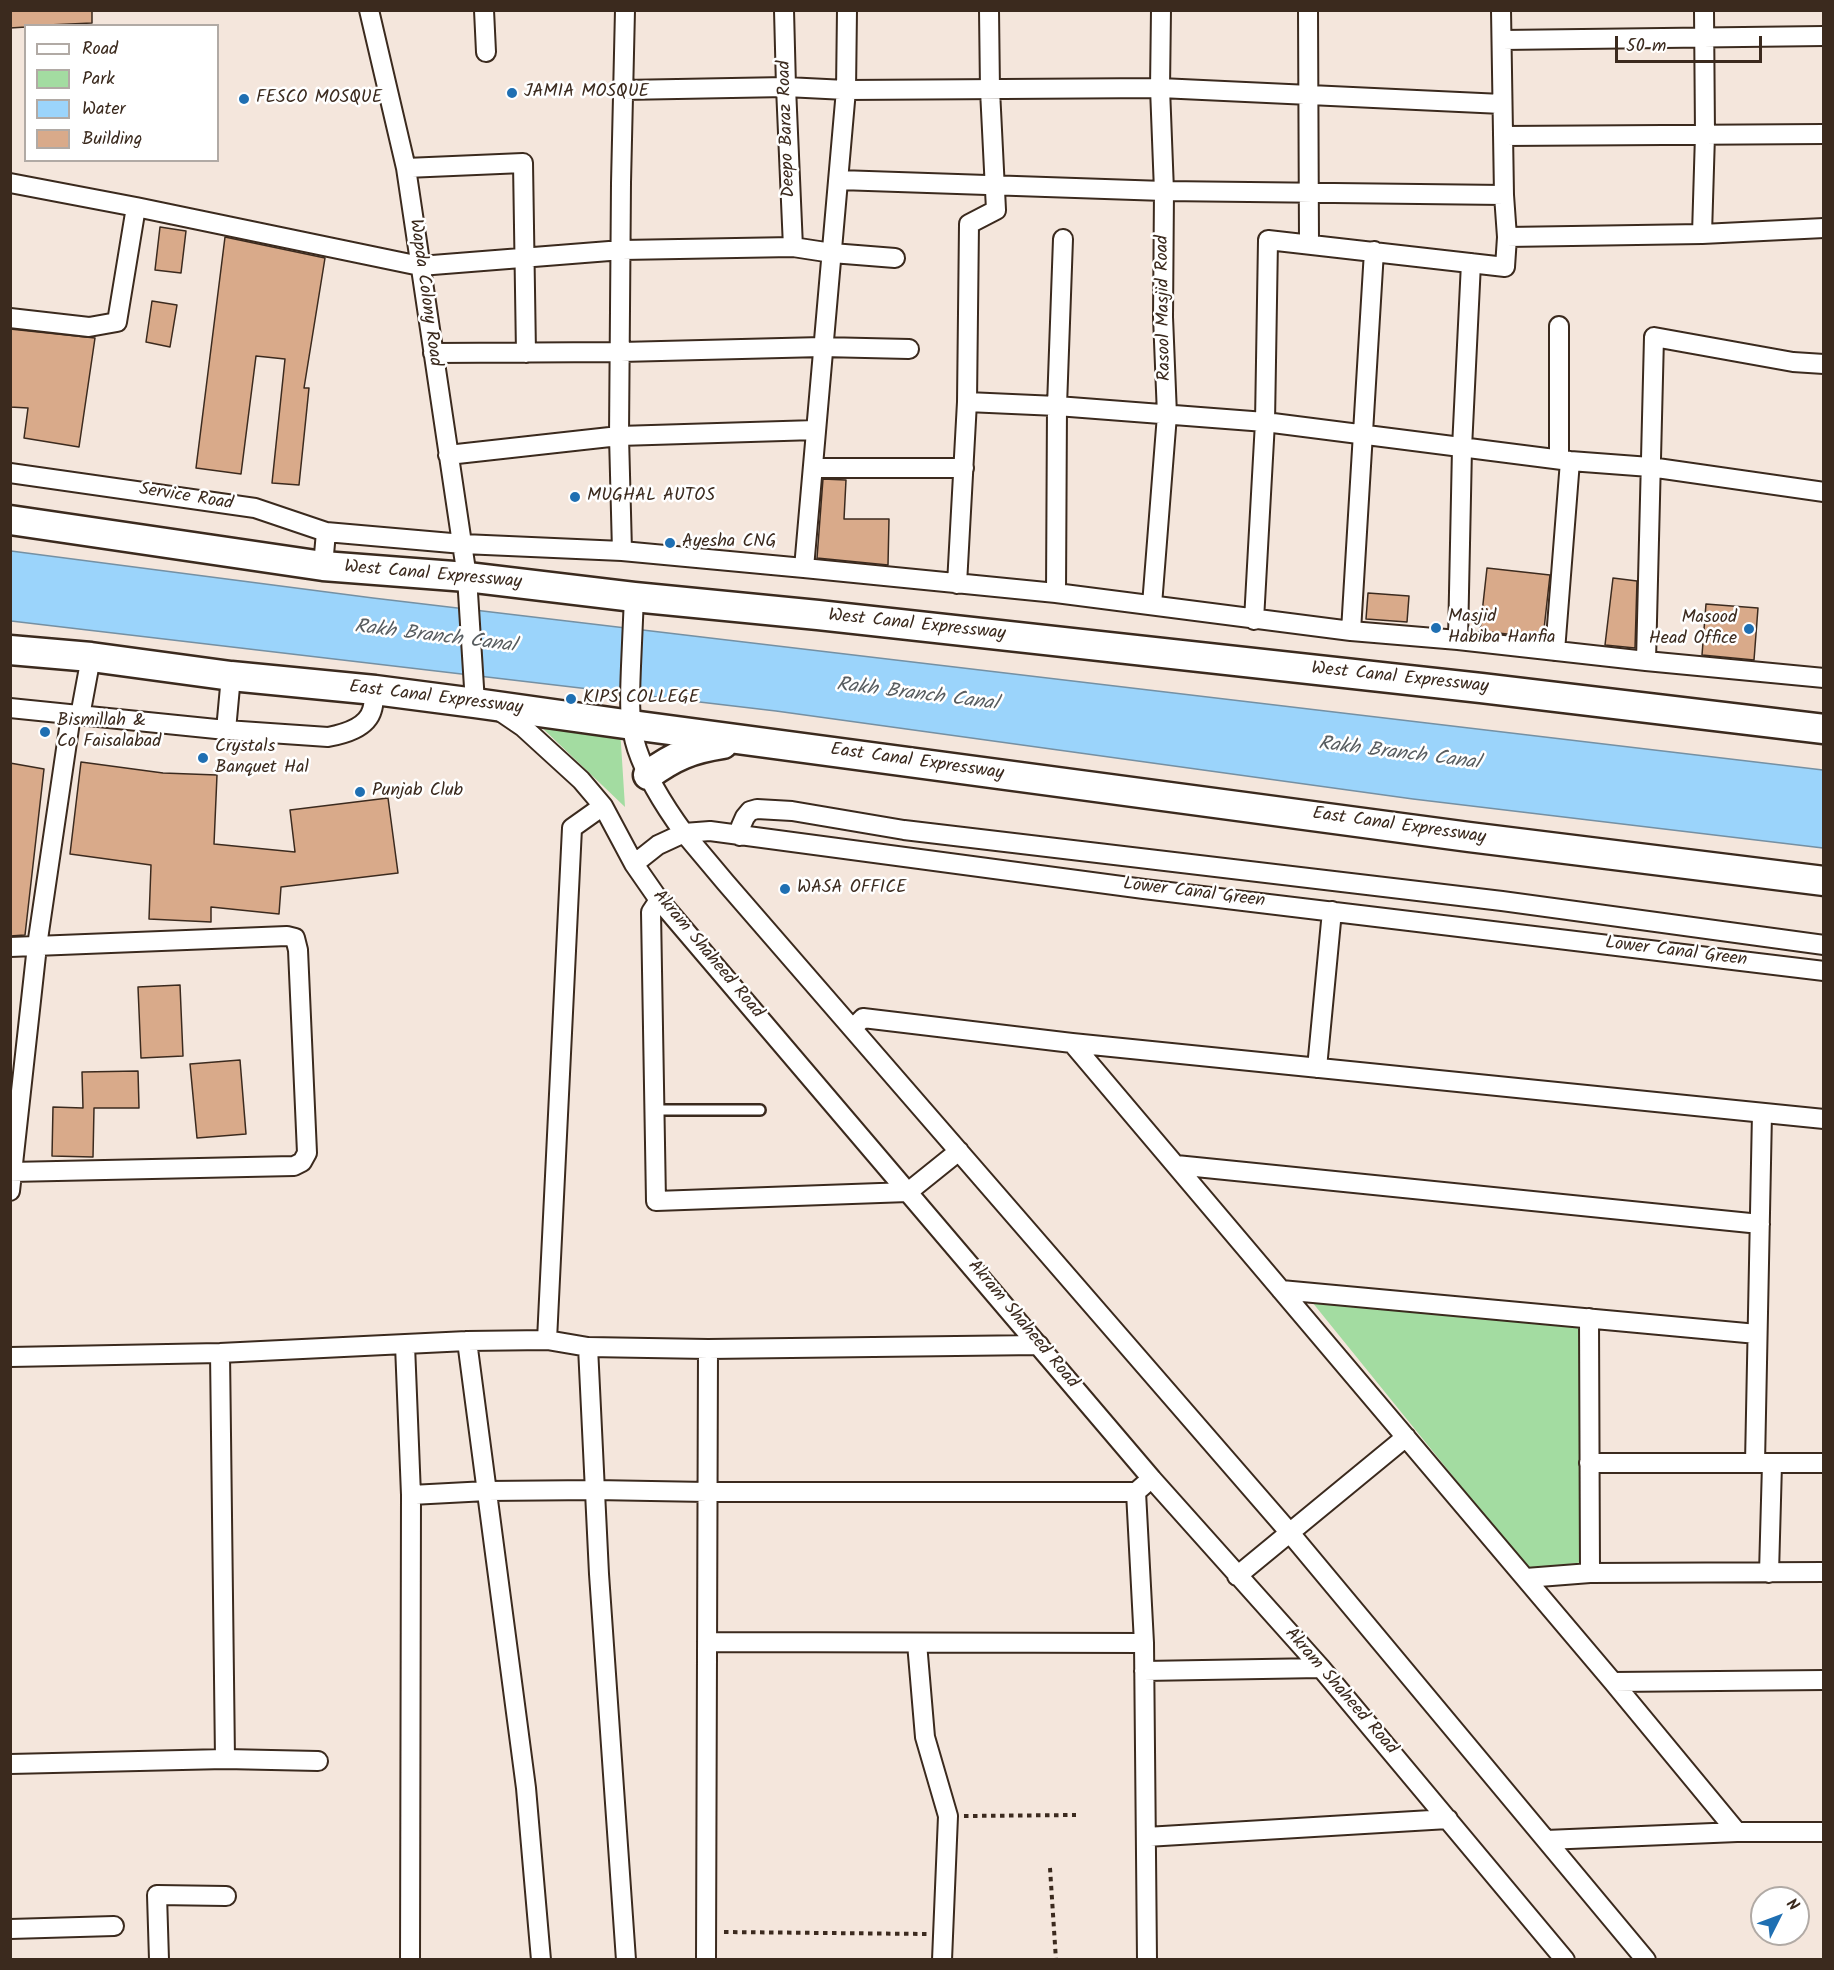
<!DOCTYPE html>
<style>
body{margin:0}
#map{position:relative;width:1834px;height:1970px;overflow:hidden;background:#f4e6dc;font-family:Kalam,sans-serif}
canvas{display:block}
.frame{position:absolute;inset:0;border:12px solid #3b2a1e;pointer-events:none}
.legend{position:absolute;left:24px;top:24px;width:195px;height:138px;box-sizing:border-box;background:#fff;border:2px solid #b1aaa5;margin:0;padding:8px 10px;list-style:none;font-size:18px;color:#3b2a1e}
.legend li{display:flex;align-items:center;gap:12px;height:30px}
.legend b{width:30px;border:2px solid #b1aaa5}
.north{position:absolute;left:1750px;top:1886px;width:60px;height:60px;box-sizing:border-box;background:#fff;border:2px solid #b1aaa5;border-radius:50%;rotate:48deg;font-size:16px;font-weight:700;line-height:24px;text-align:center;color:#3b2a1e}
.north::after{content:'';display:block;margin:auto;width:21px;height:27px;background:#1f6fb2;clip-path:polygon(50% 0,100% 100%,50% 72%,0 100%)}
.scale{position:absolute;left:1615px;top:36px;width:147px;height:27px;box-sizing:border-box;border:3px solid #3b2a1e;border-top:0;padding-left:8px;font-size:18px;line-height:21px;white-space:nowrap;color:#3b2a1e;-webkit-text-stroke:4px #fff;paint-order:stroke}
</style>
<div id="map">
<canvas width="1834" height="1970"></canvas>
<div class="frame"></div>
<ul class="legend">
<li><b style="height:8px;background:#fff"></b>Road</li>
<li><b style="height:16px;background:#a3dca1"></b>Park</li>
<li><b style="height:16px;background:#9bd4fb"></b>Water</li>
<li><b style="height:16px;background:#d9aa8a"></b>Building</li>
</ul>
<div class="north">N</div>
<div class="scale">50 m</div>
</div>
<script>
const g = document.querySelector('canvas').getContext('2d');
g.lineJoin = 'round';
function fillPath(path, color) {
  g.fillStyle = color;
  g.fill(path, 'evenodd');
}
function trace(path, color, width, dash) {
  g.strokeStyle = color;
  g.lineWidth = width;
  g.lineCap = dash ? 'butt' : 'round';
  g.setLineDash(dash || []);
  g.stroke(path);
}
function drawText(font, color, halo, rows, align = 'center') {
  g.font = font + ' Kalam,sans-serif';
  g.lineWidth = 5;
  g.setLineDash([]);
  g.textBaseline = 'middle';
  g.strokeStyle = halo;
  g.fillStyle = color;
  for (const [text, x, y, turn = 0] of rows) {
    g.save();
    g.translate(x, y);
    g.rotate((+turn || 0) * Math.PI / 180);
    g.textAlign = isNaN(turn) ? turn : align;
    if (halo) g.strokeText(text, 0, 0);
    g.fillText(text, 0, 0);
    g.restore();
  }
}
const green = new Path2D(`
 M536 722 620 728 625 807Z
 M1308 1297 1582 1324 1585 1562 1528 1569Z`);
const water = new Path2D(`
 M11 551 373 598 1823 770V848L1413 799 776 711 11 621Z`);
const building = new Path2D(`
 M10 10H92V23L26 26V27L10 28Z
 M160 227 186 231 181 273 155 270Z
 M225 237 325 258 304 388H309L299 485 272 483 285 359 256 356 241 474 196 468Z
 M152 301 177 305 170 347 146 342Z
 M10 329 95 338 79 447 24 438 28 408 10 407Z
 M823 479 846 480 844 519H889L888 565 817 558Z
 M1487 568 1550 575 1543 638 1480 631Z
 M1613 578 1637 581 1635 648 1605 645Z
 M1368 593 1409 596 1407 622 1366 619Z
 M1706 604 1758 608 1754 660 1702 655Z
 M81 762 163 773 217 775 214 844 295 852 290 810 388 798 398 873 281 887 279 914 211 907V922L149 919 151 865 70 854Z
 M10 763 44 769 25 935 10 936Z
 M180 985 183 1056 141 1058 138 987Z
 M240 1060 246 1134 197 1138 190 1064Z
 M138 1071 139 1108H94L93 1157 52 1156 53 1107 83 1108 82 1072Z`);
const path = new Path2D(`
 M964 1816 1076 1815
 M1050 1868 1056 1960
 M724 1932 927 1934`);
const service = new Path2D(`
 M653 1110H760`);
const minor = new Path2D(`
 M369 10 406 168 467 577 475 703 501 712 523 727 581 780 603 806 634 864 659 900 1152 1479 1321 1668 1565 1960
 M484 10 486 52
 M784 10 786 87 793 247
 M1308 10 1309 244
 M1502 40 1824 36
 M623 90 786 87 846 90 1160 88 1502 104
 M1503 136 1824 134
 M406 168 523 163 526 353
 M839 180 1164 191 1504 195
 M10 183 136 207 117 322 89 327 10 318
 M136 207 420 266 622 250 793 247 832 253 895 258
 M1702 234 1705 135 1704 10
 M1507 237 1702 234 1824 228
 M433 353 621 352 822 347 909 349
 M967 402 1057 406 1265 422 1570 461 1650 467 1824 492
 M448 455 619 436 816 430
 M1559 459V326
 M814 468H964
 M10 473 255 508 326 532 323 566
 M326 532 463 544 622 551 804 568 1056 593 1351 631 1458 640 1646 661 1824 678
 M622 551 619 436 621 183 625 10
 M804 568 846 90 847 10
 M957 584 967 402 969 224 996 210 990 90 989 10
 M1056 593 1057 406 1063 239
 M634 597C633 620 632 643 631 666 630 694 628 722 637 749 647 779 665 807 684 833L710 831 1144 889 1824 971
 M1152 605 1167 415 1163 317 1164 191 1160 88 1161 10
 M1254 620 1265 422 1268 240 1505 267 1507 237 1504 195 1501 10
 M1351 631 1374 251
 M1458 640 1462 448 1471 263
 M1555 651 1570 461
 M1646 661 1654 337 1793 362 1824 364
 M10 708 226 730 328 737C344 734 367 728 372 710 374 704 374 696 375 690
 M80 716 91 657
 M226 730 231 676
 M740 836 741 826 745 817 750 811 757 809 792 811 904 830 1502 901 1824 945
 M634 864 658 845 684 833 726 883 1290 1533 1646 1960
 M659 900 651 912 656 1201 908 1192 959 1151
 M10 947 287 936 295 938 298 950 307 1153 302 1162 294 1166 10 1172
 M853 1028 863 1018 1072 1043 1824 1119
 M1072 1043 1613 1682 1737 1832
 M1317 1068 1332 911
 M1176 1165 1760 1224
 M10 1191 37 946 71 715
 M1281 1290 1757 1334
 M1589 1318 1590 1573
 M547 1340 572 828 603 806
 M467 1341 526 1788 541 1960
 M405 1345 411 1495 410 1960
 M588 1347 599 1574 626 1960
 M10 1357 220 1353 467 1341 547 1340 588 1347 708 1349 1039 1345
 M1589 1463H1824
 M1755 1463 1762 1113
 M1144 1485 1136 1492 1144 1643 1147 1960
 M411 1495 487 1491 595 1490 707 1492H1136
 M1769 1573 1772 1464
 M1237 1576 1406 1437
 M1526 1578 1590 1573 1824 1572
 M707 1642 1144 1643
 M917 1643 925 1737 948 1816 942 1960
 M1144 1671 1321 1668
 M1613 1682 1824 1680
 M225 1759 318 1761
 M10 1764 225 1759 220 1353
 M1146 1837 1448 1819
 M1546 1840 1737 1832H1824
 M10 1929 114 1926
 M159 1960 157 1895 226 1896
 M706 1960 708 1349`);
const primary = new Path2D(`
 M10 520 323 566 467 577 634 597 818 615 1481 688 1824 729
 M10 650 91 657 231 676 375 690 475 703 632 725 1469 837 1824 881
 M648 775C674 756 691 749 723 744`);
const markers = [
 [512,93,6,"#1f6fb2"],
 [244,99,6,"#1f6fb2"],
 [575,497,6,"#1f6fb2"],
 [670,543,6,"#1f6fb2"],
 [1436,628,6,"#1f6fb2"],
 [1749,629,6,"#1f6fb2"],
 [571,699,6,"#1f6fb2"],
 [45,732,6,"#1f6fb2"],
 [203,758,6,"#1f6fb2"],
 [360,792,6,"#1f6fb2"],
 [785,889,6,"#1f6fb2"]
];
const poiNames = [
 ["JAMIA MOSQUE",524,93],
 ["FESCO MOSQUE",256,99],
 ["MUGHAL AUTOS",587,497],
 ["Ayesha CNG",682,543],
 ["Masjid",1448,618],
 ["Habiba Hanfia",1448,639],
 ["Masood",1737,619,"right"],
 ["Head Office",1737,640,"right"],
 ["KIPS COLLEGE",583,699],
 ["Bismillah &",57,722],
 ["Co Faisalabad",57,743],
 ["Crystals",215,748],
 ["Banquet Hal",215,769],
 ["Punjab Club",372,792],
 ["WASA OFFICE",797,889]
];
const streetNames = [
 ["Deepo Baraz Road",788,129,-92],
 ["Wapda Colony Road",424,293,82],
 ["Rasool Masjid Road",1165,308,-91],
 ["Service Road",186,498,9],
 ["West Canal Expressway",433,576,5],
 ["West Canal Expressway",917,626,6],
 ["West Canal Expressway",1400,679,6],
 ["East Canal Expressway",436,699,7],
 ["East Canal Expressway",917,763,8],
 ["East Canal Expressway",1399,827,8],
 ["Lower Canal Green",1194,894,7],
 ["Lower Canal Green",1676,953,7],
 ["Akram Shaheed Road",707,955,50],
 ["Akram Shaheed Road",1022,1325,50],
 ["Akram Shaheed Road",1340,1692,49]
];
const waterNames = [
 ["Rakh Branch Canal",435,638,7],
 ["Rakh Branch Canal",917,696,7],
 ["Rakh Branch Canal",1399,755,7]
];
fillPath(green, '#a3dca1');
fillPath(water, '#9bd4fb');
trace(water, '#7590a3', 1.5);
fillPath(building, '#d9aa8a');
trace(building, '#3b2a1e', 1.5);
trace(service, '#3b2a1e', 14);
trace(minor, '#3b2a1e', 22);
trace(primary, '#3b2a1e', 33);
trace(path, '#3b2a1e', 4, [4.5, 4.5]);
trace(service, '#fff', 9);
trace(minor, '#fff', 18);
trace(primary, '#fff', 28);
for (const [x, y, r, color] of markers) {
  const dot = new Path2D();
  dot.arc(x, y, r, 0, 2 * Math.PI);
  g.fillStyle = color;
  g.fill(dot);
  trace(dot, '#fff', 2);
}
drawText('18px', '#3b2a1e', '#fff', poiNames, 'left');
drawText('18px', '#3b2a1e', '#fff', streetNames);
drawText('italic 20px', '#585d60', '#fff', waterNames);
</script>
